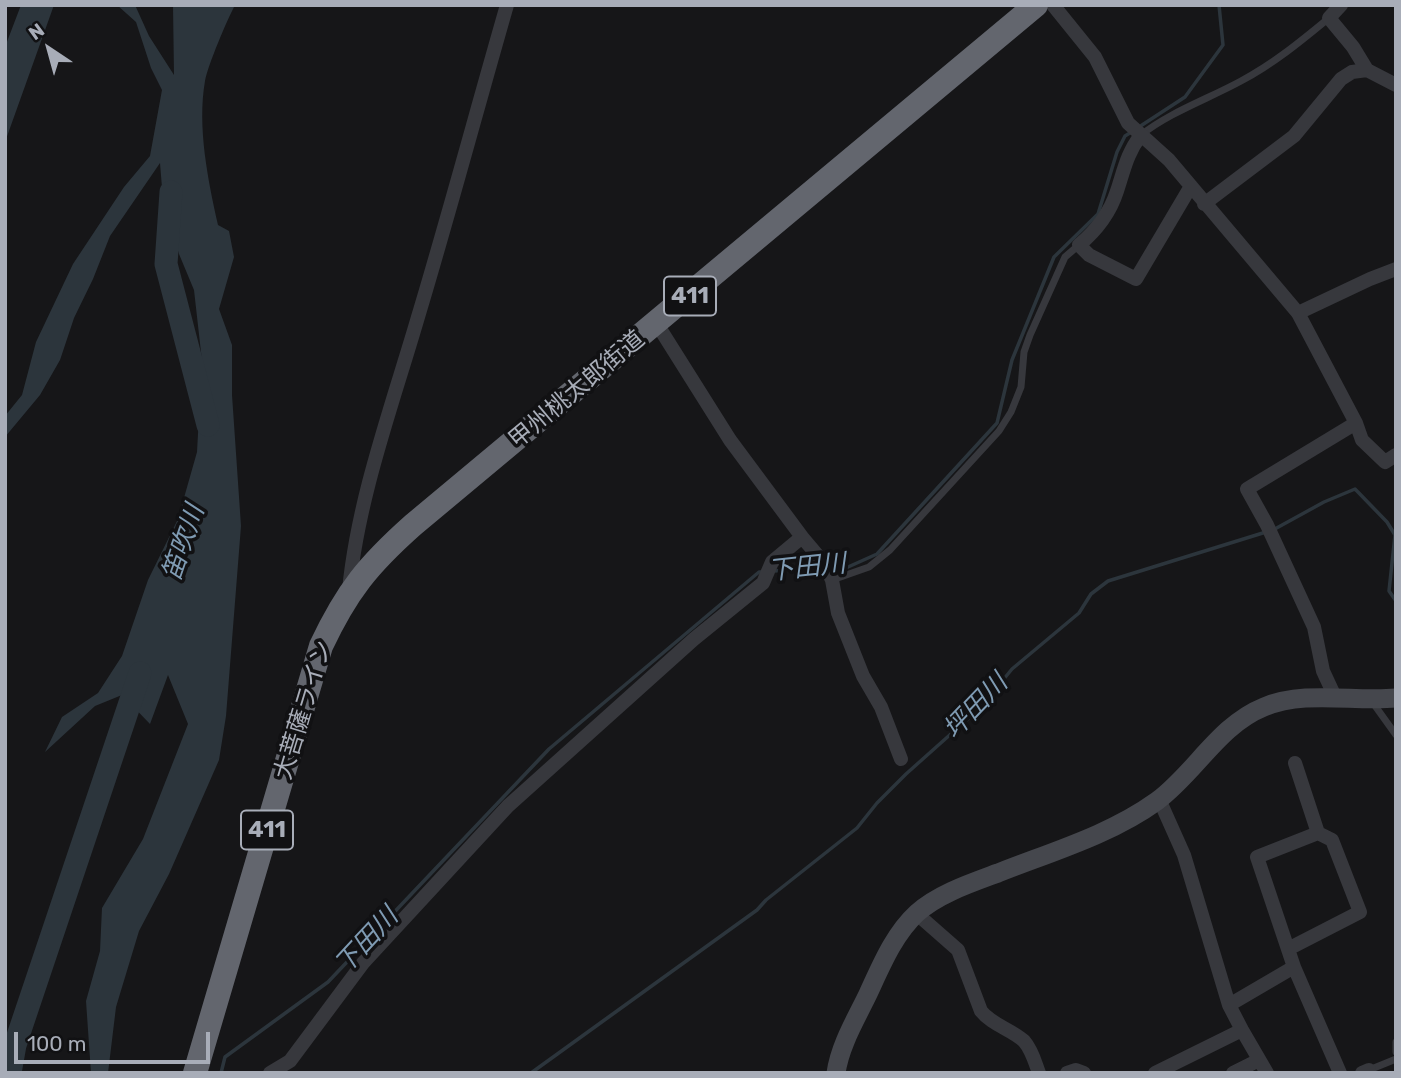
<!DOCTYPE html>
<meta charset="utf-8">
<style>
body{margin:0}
#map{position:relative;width:1401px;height:1078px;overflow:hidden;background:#161618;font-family:Rubik,sans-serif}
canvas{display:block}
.frame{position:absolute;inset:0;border:7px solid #a8adb8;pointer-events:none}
.north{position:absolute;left:14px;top:14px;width:70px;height:70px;-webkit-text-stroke:5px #111113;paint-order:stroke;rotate:324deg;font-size:19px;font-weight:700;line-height:28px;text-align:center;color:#a8adb8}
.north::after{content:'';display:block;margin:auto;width:24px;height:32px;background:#a8adb8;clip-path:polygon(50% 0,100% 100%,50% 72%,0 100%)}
.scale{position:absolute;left:14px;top:1032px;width:196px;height:32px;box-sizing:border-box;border:4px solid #a8adb8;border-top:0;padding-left:9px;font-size:21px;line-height:24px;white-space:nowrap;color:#a8adb8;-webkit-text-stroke:5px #111113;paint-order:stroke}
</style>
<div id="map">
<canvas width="1401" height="1078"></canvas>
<div class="frame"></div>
<div class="north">N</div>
<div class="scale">100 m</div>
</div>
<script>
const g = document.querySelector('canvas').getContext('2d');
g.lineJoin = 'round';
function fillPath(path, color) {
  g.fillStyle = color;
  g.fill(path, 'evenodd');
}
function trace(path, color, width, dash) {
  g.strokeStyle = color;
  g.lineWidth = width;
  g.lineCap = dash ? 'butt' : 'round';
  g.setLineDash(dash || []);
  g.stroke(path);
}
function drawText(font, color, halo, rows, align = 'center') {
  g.font = font + ' Rubik,"Noto Sans JP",sans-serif';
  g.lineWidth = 7;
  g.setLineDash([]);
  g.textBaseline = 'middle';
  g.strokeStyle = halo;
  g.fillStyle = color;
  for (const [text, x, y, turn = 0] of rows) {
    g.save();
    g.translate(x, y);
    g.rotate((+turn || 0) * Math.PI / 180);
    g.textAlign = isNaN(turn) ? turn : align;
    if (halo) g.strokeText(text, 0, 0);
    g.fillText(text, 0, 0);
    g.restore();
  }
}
const water = new Path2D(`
 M21 5H54L5 142V47Z
 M117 5H135L149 36 174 75 173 5H235C227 20 208 65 205 81 197 127 208 180 218 225L229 231 234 257 219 309 232 345V395L241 526 226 716 219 760 169 874 139 931 116 1007 108 1073H91L86 1001 100 951 102 908 143 839 188 724 168 675 150 724 122 695 95 706 45 752 62 717 98 693 122 656 148 580 178 519 197 452 202 361 194 290 179 254 163 200 160 163 110 236 93 279 74 318 60 360 40 395 5 437V416L22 395 36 342 73 264 124 187 150 156 162 90 151 68 136 22Z`);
const stream = new Path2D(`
 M1139 127 1185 97 1223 45 1219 5
 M1273 530 1324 502 1355 489 1387 522 1395 535 1389 591 1396 601
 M831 568 848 567 877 554 997 423 1012 360 1054 257 1098 214 1117 152 1125 136 1133 131
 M772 571 824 569
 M221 1073 225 1057 328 982 549 749 759 572H764
 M531 1073 757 910 766 900 857 828 877 803 906 774 980 708 1012 669 1079 613 1091 594 1108 581 1266 532`);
const river = new Path2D(`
 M171 192 166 264 208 425
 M10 1073 15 1045 140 673`);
const lane = new Path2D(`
 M1141 135C1170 112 1208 99 1241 81 1273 64 1300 42 1329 18
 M832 580 869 567 890 550 999 431 1011 412 1021 387 1024 352 1030 335 1065 257 1079 245
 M1373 703 1396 735
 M1396 1042V1052
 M1369 1070 1396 1059`);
const street = new Path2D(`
 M1053 5 1095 57 1128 123 1169 160 1298 313 1356 423 1362 440 1385 462 1396 455
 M1341 5 1329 18 1353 47 1367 70 1396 85
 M1141 135C1127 153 1124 170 1117 191 1110 213 1097 230 1079 245L1089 255 1136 279 1191 186
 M1204 204 1294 136 1341 79 1352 72 1367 70
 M1298 313 1370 279 1396 269
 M802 537 824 563 832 580 838 613 863 676 881 707 901 759
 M349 590C358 498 392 406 418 317 449 214 477 109 507 5
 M1336 699 1323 671 1314 627 1267 525 1247 489 1356 423
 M1159 799 1184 855 1229 1005 1242 1030 1267 1073
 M1318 833 1257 857 1294 967 1340 1073
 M917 914 958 950 981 1011C992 1025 1011 1029 1024 1041 1032 1050 1035 1062 1039 1073
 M1288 949 1360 912 1332 840 1318 833 1295 763
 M1229 1005 1294 967
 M270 1073 290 1061 363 963 508 806 694 639 763 583 772 562 802 537 730 440 657 324
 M1067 1073 1076 1070 1084 1073
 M1155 1073 1242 1030
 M1233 1073 1259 1060
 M1362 1073 1369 1070`);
const secondary = new Path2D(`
 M836 1073C840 1045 856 1019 868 994 881 966 894 934 917 913 938 894 971 883 998 873 1051 852 1110 835 1157 801 1195 773 1219 725 1264 707 1305 690 1353 702 1396 698`);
const highway = new Path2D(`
 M195 1073 321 646C347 591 368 565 413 525L1036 5`);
const shields = [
 [690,296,52],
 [267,830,52]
];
const shieldNames = [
 ["411",690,296],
 ["411",267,830]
];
const streetNames = [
 ["甲州桃太郎街道",577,390,-40],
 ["大菩薩ライン",304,710,-73]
];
const waterNames = [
 ["笛吹川",184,543,-71],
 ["下田川",807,568,-6],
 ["坪田川",976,707,-46],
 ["下田川",367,941,-47]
];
fillPath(water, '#2c353c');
trace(stream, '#2c353c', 3.5);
trace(river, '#2c353c', 23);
trace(lane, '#37383d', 7);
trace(street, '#37383d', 14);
trace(secondary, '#45474d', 19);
trace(highway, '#63666e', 24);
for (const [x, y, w] of shields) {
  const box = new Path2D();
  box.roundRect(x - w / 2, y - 19.5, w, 39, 5);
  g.fillStyle = '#111113';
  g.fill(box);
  trace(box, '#a8adb8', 2);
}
drawText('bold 23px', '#a8adb8', null, shieldNames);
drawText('24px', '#a8adb8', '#111113', streetNames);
drawText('italic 26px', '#7f9bb3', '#111113', waterNames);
</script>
